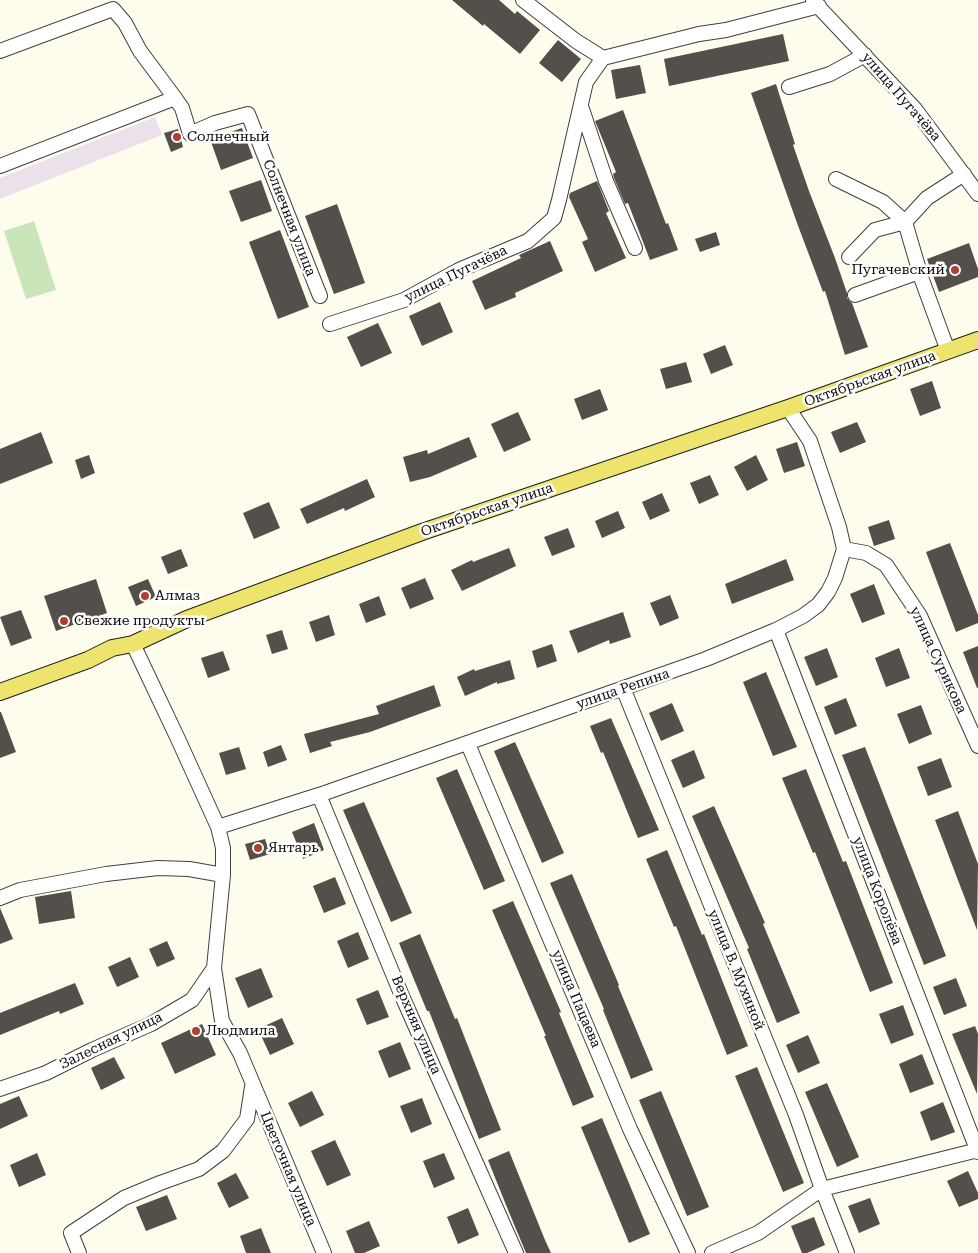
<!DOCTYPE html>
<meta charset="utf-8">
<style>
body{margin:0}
canvas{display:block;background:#fefded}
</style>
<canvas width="978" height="1253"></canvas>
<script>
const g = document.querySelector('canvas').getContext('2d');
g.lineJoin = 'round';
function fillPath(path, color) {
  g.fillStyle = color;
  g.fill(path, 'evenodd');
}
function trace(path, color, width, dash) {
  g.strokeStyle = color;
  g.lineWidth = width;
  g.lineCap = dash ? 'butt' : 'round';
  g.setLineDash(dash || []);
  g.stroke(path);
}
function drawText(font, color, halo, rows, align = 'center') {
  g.font = font + ' "Roboto Serif",serif';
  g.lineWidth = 5;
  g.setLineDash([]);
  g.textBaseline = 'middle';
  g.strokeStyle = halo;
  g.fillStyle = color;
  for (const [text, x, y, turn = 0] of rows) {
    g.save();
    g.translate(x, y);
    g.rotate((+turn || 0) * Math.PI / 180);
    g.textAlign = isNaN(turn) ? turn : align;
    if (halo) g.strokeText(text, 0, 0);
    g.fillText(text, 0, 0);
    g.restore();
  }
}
const industrial = new Path2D(`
 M155 117 162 135 0 199V178Z`);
const green = new Path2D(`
 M34 221 56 290 26 299 4 231Z`);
const building = new Path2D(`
 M452 0H499L515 14 517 11 540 30 520 54 484 24 483 26Z
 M783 34 789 61 669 86 664 59Z
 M558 40 581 59 562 82 539 63Z
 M640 65 646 93 616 99 611 70Z
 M776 84 795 144 793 145 809 191 835 258 847 293V298L852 303 868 347 845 355 825 291 823 292 797 223 751 93Z
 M623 110 666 224 668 223 678 250 650 260 628 203 625 204 614 178 613 174 616 172 595 121Z
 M242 128 253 158 221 170 210 139Z
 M178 129 183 147 171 152 164 133Z
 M261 180 272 211 241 222 229 191Z
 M597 181 609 211 606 213 626 258 595 272 582 242 588 239 569 197 570 193Z
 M337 204 365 283 334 294 305 216Z
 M280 230 309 307 278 319 249 242Z
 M716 232 720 245 700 252 695 239Z
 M550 241 563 271 515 293 516 297 485 310 472 281 521 258 519 255Z
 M969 243 978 269V277L939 292 927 259Z
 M440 302 453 332 422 346 409 316Z
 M378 323 392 353 361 367 347 337Z
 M725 345 733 365 711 374 703 354Z
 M686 362 692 382 666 389 660 369Z
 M932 381 941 408 920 416 910 389Z
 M600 389 608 410 582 420 574 399Z
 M518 412 531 440 504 452 491 424Z
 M857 422 866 442 840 453 831 432Z
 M41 432 53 463 0 484V449Z
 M469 437 477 457 430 477 410 482 403 457 427 450 428 454Z
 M797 442 805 466 784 473 776 449Z
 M89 455 95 473 81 479 75 460Z
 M756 455 768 480 747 491 734 467Z
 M710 475 719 495 699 504 690 483Z
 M367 479 375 497 345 511 344 508 307 524 300 509Z
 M662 493 670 511 650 520 642 502Z
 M269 502 280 528 254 539 243 513Z
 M618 511 625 528 602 538 595 521Z
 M889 520 895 539 874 546 868 527Z
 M568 528 575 547 552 556 544 537Z
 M950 543 978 615V623L956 632 926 552Z
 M509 548 516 566 462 591 451 570 472 560 473 562Z
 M181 549 188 566 168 574 161 557Z
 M786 559 794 580 732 604 725 584Z
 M425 578 434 599 410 609 401 588Z
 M96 579 107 613 56 631 44 596Z
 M148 579 156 597 136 606 128 587Z
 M874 584 885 614 862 623 850 594Z
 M670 595 679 618 660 626 650 603Z
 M379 596 386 615 366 623 359 604Z
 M21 610 32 638 11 646 0 617Z
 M623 612 631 637 610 644 609 640 578 653 569 631Z
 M329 615 335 635 316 642 309 622Z
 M282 630 288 649 272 654 266 635Z
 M552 644 557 661 537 668 532 651Z
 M978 646V688H977L963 652Z
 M827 648 838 677 816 686 804 657Z
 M899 648 910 678 886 687 875 658Z
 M223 651 230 670 208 678 201 658Z
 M510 660 515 679 497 684V682L465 696 457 677 474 669 475 671Z
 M766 672 797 747 773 756 743 682Z
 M434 685 441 706 370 732 330 742 332 746 310 753 304 734 379 714 376 706Z
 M846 698 857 726 835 735 824 707Z
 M672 703 684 731 661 741 649 713Z
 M921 705 932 734 909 744 897 714Z
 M0 712H1L16 752 0 758Z
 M611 718 659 830 638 838 603 752 601 753 590 726Z
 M515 742 564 853 542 863 494 751Z
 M281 745 287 760 268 767 263 752Z
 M239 747 246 769 226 775 219 753Z
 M865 747 946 956 924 965 842 755Z
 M694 750 705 778 683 788 671 760Z
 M941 758 952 787 928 796 917 767Z
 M457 769 505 881 484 890 436 778Z
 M806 769 843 862 846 861 893 983 870 992 815 852 813 853 782 778Z
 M364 802 412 913 391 922 343 810Z
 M714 806 765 923 763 924 800 1013 777 1023 747 949 749 948 692 816Z
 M958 811 978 864 977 930 935 820Z
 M314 823 324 850 303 859 292 832Z
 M265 839 270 854 250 860 245 844Z
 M667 850 702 935 704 934 748 1046 727 1055 676 926 674 927 646 859Z
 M572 874 619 985 618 986 653 1070 631 1079 603 1010 604 1009 550 883Z
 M335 877 346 904 324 913 313 886Z
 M71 891 75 918 39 924 35 897Z
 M513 901 561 1012 559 1013 594 1097 573 1106 544 1036H546L492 910Z
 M0 908 13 939 0 944Z
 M358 932 369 959 348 968 337 941Z
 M420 934 455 1019 457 1018 501 1130 479 1139 429 1011H427L399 943Z
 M167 941 175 959 157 967 149 949Z
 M130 957 139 977 117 987 108 967Z
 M261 968 273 997 248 1008 235 978Z
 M956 978 967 1006 944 1015 933 987Z
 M75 983 84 1004 60 1014 59 1011 0 1035V1013Z
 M378 990 389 1017 367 1025 356 999Z
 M903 1005 914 1035 891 1044 879 1014Z
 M282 1018 294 1044 270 1055 258 1029Z
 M202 1024 216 1055 175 1074 161 1043Z
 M975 1026 978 1034 977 1094 952 1034Z
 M808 1035 820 1063 798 1073 786 1045Z
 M400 1042 411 1069 389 1078 378 1051Z
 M922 1054 934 1084 910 1093 899 1064Z
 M114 1057 125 1078 101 1090 91 1068Z
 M757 1067 804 1183 783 1192 735 1076Z
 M827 1083 859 1157 837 1167 805 1092Z
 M312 1091 324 1115 300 1127 288 1103Z
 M661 1091 709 1207 687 1216 639 1100Z
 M19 1096 28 1116 0 1129V1104Z
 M422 1098 432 1124 411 1133 400 1106Z
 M943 1102 955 1132 931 1141 920 1112Z
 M602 1118 650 1234 629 1243 581 1127Z
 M335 1140 351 1175 327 1186 311 1151Z
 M509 1151 545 1240 551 1253H526L506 1205 488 1160Z
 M37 1153 46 1175 19 1187 10 1165Z
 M444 1153 455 1179 434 1188 423 1161Z
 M968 1171 978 1193V1199L959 1207 947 1181Z
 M236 1173 249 1198 229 1208 217 1183Z
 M167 1195 177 1219 146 1231 136 1207Z
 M870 1198 880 1224 859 1233 848 1206Z
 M468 1208 479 1235 458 1244 447 1217Z
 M814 1217 825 1245 807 1253H802L791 1226Z
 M369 1221 380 1246 364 1253H355L346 1231Z
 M261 1228 271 1253H246L240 1236Z`);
const minor = new Path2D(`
 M523 0 576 41 603 58
 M813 1 915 109 978 194
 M0 51 113 9 125 23 140 51 175 98
 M789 87 830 74 865 55
 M582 109 606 181 635 248
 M0 166 175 98 182 108 190 134 215 123 248 114 320 296
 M836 179 883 202 905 222 875 230 849 257
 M855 295 919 272
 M330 324 404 300 459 270 528 241 554 218 559 200 586 82 603 58 699 34 726 30 819 6
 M948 351 922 280 905 222 927 198 964 174
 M844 549 866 553 886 565 920 616 978 746
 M776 630 978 1152
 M623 688 796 1115 822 1189 847 1253
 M468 744 630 1129 688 1253
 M319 795 402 996 516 1253
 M218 827 319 795 706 659 776 630 803 616 818 605 828 592 835 578 844 549 839 527 810 441 788 408
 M0 898 20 890 106 874 158 868 189 869 223 875
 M214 968 222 1021 240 1053 324 1253
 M0 1089 46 1073 92 1050 151 1024 192 1000 214 968 223 875V848L218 827 178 739 133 644
 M79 1253 71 1233 124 1198 160 1183 199 1169 223 1151 247 1119 252 1087
 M712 1253 758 1233 822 1189 978 1150`);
const major = new Path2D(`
 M0 692 88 660 112 648 133 644 187 619 422 532 788 408 978 340`);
const markers = [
 [177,137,5,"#b13f2f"],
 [955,270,5,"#b13f2f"],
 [145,596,5,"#b13f2f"],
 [64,621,5,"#b13f2f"],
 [258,848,5,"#b13f2f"],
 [196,1031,5,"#b13f2f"]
];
const streetNames = [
 ["улица Пугачёва",901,97,49],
 ["Солнечная улица",289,218,69],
 ["улица Пугачёва",456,274,-26],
 ["Октябрьская улица",870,379,-20],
 ["Октябрьская улица",487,510,-19],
 ["улица Сурикова",938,660,65],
 ["улица Репина",623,689,-19],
 ["улица Королёва",877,891,69],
 ["улица В. Мухиной",736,970,68],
 ["улица Пацаева",576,999,67],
 ["Верхняя улица",416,1025,67],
 ["Залесная улица",111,1041,-26],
 ["Цветочная улица",288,1169,67]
];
const poiNames = [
 ["Солнечный",187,137],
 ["Пугачевский",945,270,"right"],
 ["Алмаз",155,596],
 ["Свежие продукты",74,621],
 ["Янтарь",268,848],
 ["Людмила",206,1031]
];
fillPath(industrial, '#ebe1ea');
fillPath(green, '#c9e5b9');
fillPath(building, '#544f4a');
trace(minor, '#3f3f3f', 16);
trace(major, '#1d1d1d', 18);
trace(minor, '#fff', 14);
trace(major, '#eee46d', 16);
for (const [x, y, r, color] of markers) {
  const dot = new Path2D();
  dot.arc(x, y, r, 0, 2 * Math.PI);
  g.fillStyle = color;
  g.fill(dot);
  trace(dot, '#fff', 2);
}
drawText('14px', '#0c0c0c', '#fff', streetNames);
drawText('14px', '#0c0c0c', '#fff', poiNames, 'left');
</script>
